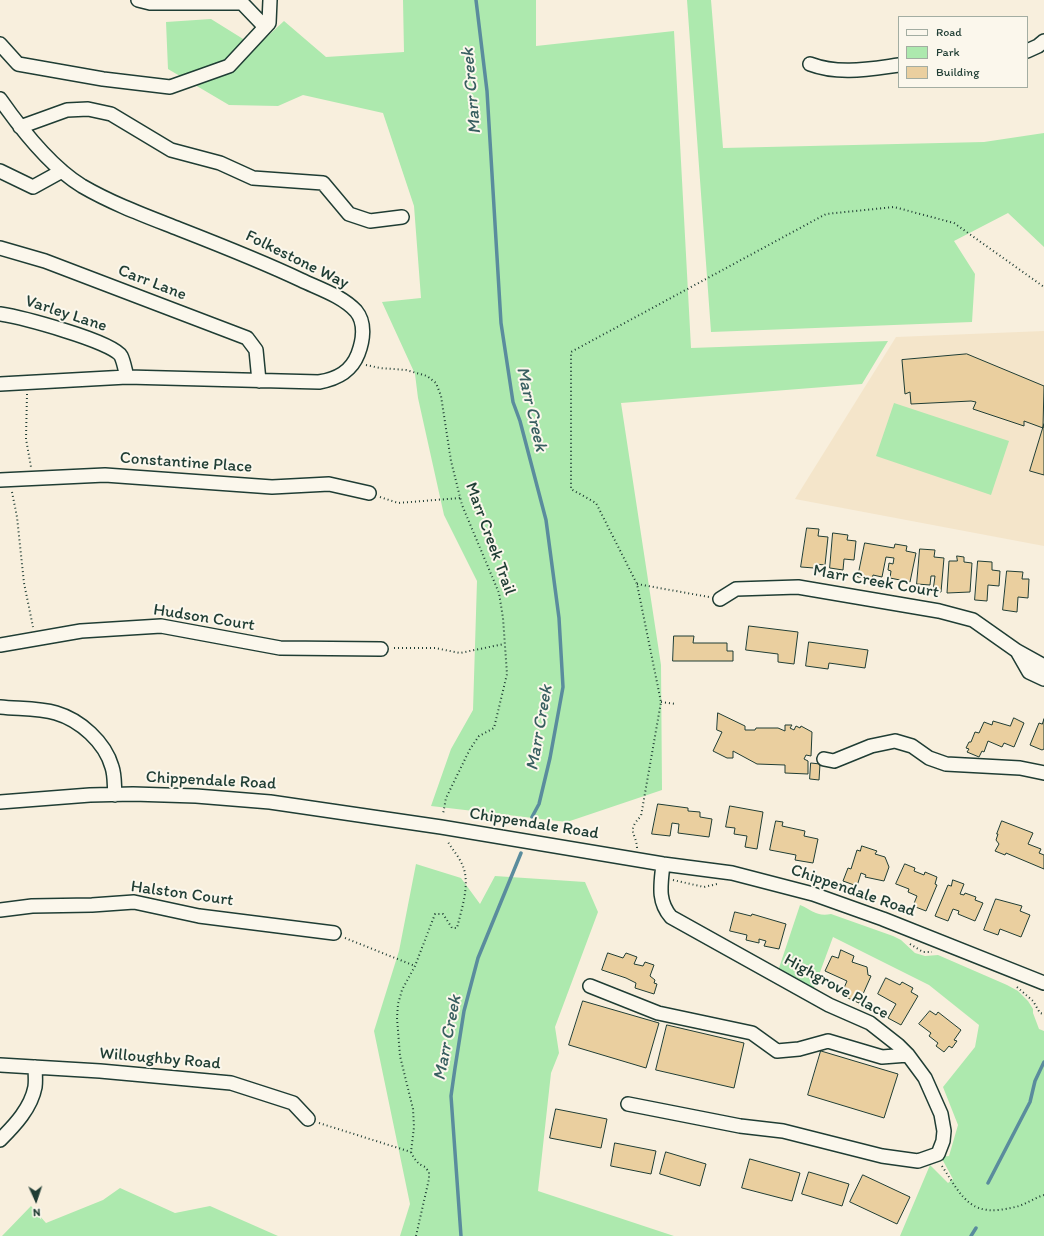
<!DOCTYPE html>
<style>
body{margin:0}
#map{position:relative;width:1044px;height:1236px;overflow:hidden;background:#f8efdd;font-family:Itim,sans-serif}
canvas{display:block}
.legend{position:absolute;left:898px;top:16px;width:130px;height:72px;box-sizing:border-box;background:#fbf7ec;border:1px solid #a3ada2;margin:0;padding:5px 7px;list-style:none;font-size:12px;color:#1f3d34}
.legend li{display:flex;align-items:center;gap:8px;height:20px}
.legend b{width:20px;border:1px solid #a3ada2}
.north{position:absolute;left:16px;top:1180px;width:40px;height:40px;-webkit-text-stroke:3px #fbf7ec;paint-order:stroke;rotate:177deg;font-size:11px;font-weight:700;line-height:16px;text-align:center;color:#1f3d34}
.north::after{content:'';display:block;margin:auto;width:14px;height:18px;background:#1f3d34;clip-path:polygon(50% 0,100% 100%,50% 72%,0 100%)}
</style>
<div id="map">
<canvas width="1044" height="1236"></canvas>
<ul class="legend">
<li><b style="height:5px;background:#fbf7ec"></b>Road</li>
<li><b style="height:11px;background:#ade9ae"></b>Park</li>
<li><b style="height:11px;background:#eacf9f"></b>Building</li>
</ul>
<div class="north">N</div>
</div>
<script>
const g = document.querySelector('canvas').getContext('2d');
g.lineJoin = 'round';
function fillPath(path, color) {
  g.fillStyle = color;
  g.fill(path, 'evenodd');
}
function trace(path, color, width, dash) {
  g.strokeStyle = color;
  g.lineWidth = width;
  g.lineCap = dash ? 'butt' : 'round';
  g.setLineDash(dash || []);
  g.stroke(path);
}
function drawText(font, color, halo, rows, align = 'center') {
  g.font = font + ' Itim,sans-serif';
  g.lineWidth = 4;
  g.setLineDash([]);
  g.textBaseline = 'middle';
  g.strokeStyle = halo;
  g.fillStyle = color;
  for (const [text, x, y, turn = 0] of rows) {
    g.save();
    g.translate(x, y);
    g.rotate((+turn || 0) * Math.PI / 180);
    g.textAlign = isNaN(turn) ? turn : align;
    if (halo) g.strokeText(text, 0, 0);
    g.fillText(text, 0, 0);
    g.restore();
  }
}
const built = new Path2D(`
 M1044 331V546L795 499 896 337Z`);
const green = new Path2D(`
 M403 0H536V46L674 31 691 348 888 341 862 384 621 403 661 665 662 790 567 822 431 806 451 749 473 710 477 581 444 515 418 398 415 374 382 302 421 298 414 206 383 113 303 95 278 106 229 105 168 69 166 22 211 19 256 47 284 21 326 57 404 52Z
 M687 0H711L723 148 984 142 1044 133V247L1008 213 954 241 975 274 972 322 711 332Z
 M894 403 1009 441 991 495 876 456Z
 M416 864 461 878 480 904 495 876 585 882 598 912 555 1027 559 1053 551 1073 538 1191 674 1236H400L410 1204 374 1031 399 951Z
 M800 905C812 910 817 917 831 914L893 936 901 940 915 953 925 956 938 955 1007 985 1018 991 1028 1001 1033 1009V1013L1039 1029 1044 1031V1236H900L930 1165 948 1183 953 1179 941 1157 949 1156 958 1125 943 1087 975 1047 979 1025 929 985 833 937 813 991 778 971Z
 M120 1188 175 1213 210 1206 278 1236H2L31 1206 46 1223 103 1200Z`);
const stream = new Path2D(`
 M476 0 487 91 501 323 513 402 520 421 546 520 559 618 563 687 550 758 539 804 532 817
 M988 1183 1030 1102 1035 1081 1044 1062
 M461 1236 451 1096 455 1068 464 1011 478 958 521 853
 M971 1236 976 1228`);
const building = new Path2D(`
 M967 354 1044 386 1043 428 1024 421V426L973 409 976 402 971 401 911 404 910 392 905 394 902 360Z
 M1044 424V475L1030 471Z
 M807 528 819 529 818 536 828 537 825 565 815 564 814 568 801 567Z
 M833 533 848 535 847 540 856 541 854 560 844 559 843 570 830 568Z
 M865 543 894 548 895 544 907 546 906 551 916 553 910 582 890 578 891 571 888 570 889 563 893 564 894 558 886 557 882 577 873 575 872 579 858 577Z
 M920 549 935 550 934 557 944 558 941 592 933 591 935 576H931L930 585 917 584Z
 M957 556 964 557V562L972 563 970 592 947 593 949 561H957Z
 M978 561 992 562V570L1000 571 999 586 988 585 987 601 975 600Z
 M1007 571 1023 572 1022 579H1029L1028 598 1018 597 1017 612 1003 610Z
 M749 626 798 632 794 664 778 662V654L746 650Z
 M674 636H694L693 643H727V651H733V661H673Z
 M809 642 868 650 865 668 829 663 828 669 806 666Z
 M718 713 745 726V730H755L756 728H778L785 731V725H792L790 728 794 730 796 726 800 728 801 726 812 732 811 756 806 755 804 759 808 761V774L785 773V765L757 764 733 751V758H727L713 751 722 732 717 730Z
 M1014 718 1024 723 1014 747 1004 743 1002 747 988 741 984 752 982 751 979 757 967 752 969 749 966 748 969 742H971L975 732 979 733 984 722 992 725 993 721 1010 726Z
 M1044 719V749L1042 750 1030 745 1039 723 1042 724Z
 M811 763 820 764 819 780 810 779Z
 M658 804 688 808V811L700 812V817L712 819 709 837 678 833 679 824 672 823 670 836 652 834Z
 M730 806 763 812 757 849 745 847 747 836 734 834 735 828 726 827Z
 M776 821 783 822 782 826 805 831 804 836 818 839 813 863 795 860 796 855 770 850Z
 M1002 821 1033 833 1028 844 1041 849 1039 853 1044 855V869L1006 853 1005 855 995 851 999 844 996 840 998 834H997Z
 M862 846 877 851 875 854 885 857 889 867 884 881 865 877 866 875 861 873 857 886 843 881 848 868 851 869 857 850 860 851Z
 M905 864 915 868 914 871 924 875 925 872 937 877 935 884 937 885 926 911 913 906 917 896 908 892 909 889 896 884Z
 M953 880 964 884 960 894 964 895 965 893 976 897 975 900 983 903 975 921 958 914 959 911 953 909 948 921 935 916 948 885 951 886Z
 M996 899 1022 906 1020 911 1030 915 1021 937 1000 929 998 935 984 930Z
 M735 912 751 916 752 914 786 924 779 949 764 946 766 941 759 939V943L746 940 747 935 730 931Z
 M841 950 854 956 852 962 867 967 868 975 871 976 859 1003 841 995 847 981 825 971 832 956 838 958Z
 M608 953 623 958 626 953 637 957 634 964 643 966 645 962 654 965 650 976 655 980 654 983 657 984 654 994 635 988 636 983 626 978 602 970Z
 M886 978 900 985 902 982 913 988 911 992 918 996 901 1025 888 1018 896 1004 878 994Z
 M583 1001 659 1023 646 1068 569 1045Z
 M930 1011 936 1015 938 1012 961 1030 954 1040 957 1041 952 1048 949 1046 944 1052 936 1046 938 1043 929 1036 931 1033 919 1024Z
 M667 1025 744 1043 734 1088 656 1070Z
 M821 1051 898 1074 884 1118 808 1095Z
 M556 1109 607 1119 601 1148 550 1138Z
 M615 1143 656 1151 651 1174 611 1166Z
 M666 1152 706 1164 700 1186 660 1174Z
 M750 1159 800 1173 792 1201 742 1188Z
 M809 1172 849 1184 842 1206 802 1194Z
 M863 1175 910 1197 897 1224 850 1202Z`);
const path = new Path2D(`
 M366 365 380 368 406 370 427 376 436 383 441 396 451 461 462 505 499 593 503 618 507 674 494 728 479 736 470 749 446 798 443 814
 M27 394 26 439 31 467
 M12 492 17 517 24 583 33 627
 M380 497 398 503 460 498
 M637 584 709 597
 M394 648H435L460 653 504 644
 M661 702 676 704
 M637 848C636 832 626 832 641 816L661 702 637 584 596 503 571 489V352L826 214 894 207 954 223 1044 287
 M673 880 704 887 717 884
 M345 938 415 966
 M910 944 923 952H932
 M1017 987 1033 1001 1040 1013 1044 1014
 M319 1123 411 1152
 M942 1166C964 1200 971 1218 1015 1207 1025 1205 1034 1198 1044 1195
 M416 1236 429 1179V1172L425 1167 419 1164 414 1158 411 1152 414 1127 413 1109 400 1056 397 1018 398 1004 402 990 415 966 435 914H443L452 928H457L458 924C463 904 471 880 461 862 457 854 451 848 447 840`);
const minor = new Path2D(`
 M138 0 150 3H242L265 27
 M0 44 18 64 103 79 170 87 229 66 269 23 270 0
 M1027 51 1038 46 1044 41
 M810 64C839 75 869 69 899 65
 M0 99C21 129 51 167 82 186 113 204 146 216 179 229 220 245 261 261 301 280 320 289 342 296 356 311 366 323 363 341 358 354 351 372 337 379 319 382L127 377 0 384
 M20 127 67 110 88 109 111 114 171 150 220 163 253 178 323 183 349 214 370 221 402 217
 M0 171 33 187 62 171
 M0 248 45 261 247 338 256 350 259 381
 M0 314C20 317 112 341 121 356 124 362 125 370 127 377
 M0 480 105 475 272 487 329 484 369 493
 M720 599 736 589 798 587 939 611 973 620 1017 651 1044 666
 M0 645 81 631 161 626 280 648 381 649
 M1017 651 1029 672 1044 679
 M0 707C18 709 39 708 56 713 80 720 105 742 112 767 115 776 114 785 115 795
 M824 759 834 761 871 746 895 741 912 746 929 758 946 764 1020 768 1044 773
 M0 802 90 795 133 794 196 796 270 802 441 827 663 864 732 873 813 894 883 919 1044 983
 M0 910 32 906 92 905 134 902 199 916 334 933
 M590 986 658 1013 752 1033 777 1051 799 1049 828 1041 882 1057 908 1055
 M0 1065 100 1071 231 1083 293 1103 308 1119
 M628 1104 740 1126 783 1131 882 1156 918 1161 938 1154 943 1141 944 1131 941 1114 925 1078 908 1055 898 1045 870 1023 829 1005 671 917C657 901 661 884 663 864
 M0 1140C15 1125 31 1108 35 1087 36 1080 35 1073 35 1067`);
const streetNames = [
 ["Folkestone Way",297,260,26],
 ["Carr Lane",152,283,21],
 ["Varley Lane",66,314,18],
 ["Constantine Place",186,463,4],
 ["Marr Creek Trail",490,539,70],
 ["Marr Creek Court",876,582,10],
 ["Hudson Court",204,618,9],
 ["Chippendale Road",211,781,3],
 ["Chippendale Road",534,824,9],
 ["Chippendale Road",853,891,19],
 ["Halston Court",182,894,8],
 ["Highgrove Place",836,987,29],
 ["Willoughby Road",160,1059,5]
];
const waterNames = [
 ["Marr Creek",472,91,-95],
 ["Marr Creek",531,409,77],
 ["Marr Creek",540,728,-80],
 ["Marr Creek",448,1038,-79]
];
fillPath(built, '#f4e5ca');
fillPath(green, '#ade9ae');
trace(stream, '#5a8c9d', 3.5);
fillPath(building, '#eacf9f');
trace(building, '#1f3d34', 1);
trace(minor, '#1f3d34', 16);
trace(path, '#1f3d34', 2, [1, 3]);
trace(minor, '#fbf7ec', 13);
drawText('17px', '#1f3d34', '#fbf7ec', streetNames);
drawText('italic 18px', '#385e60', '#fbf7ec', waterNames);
</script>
